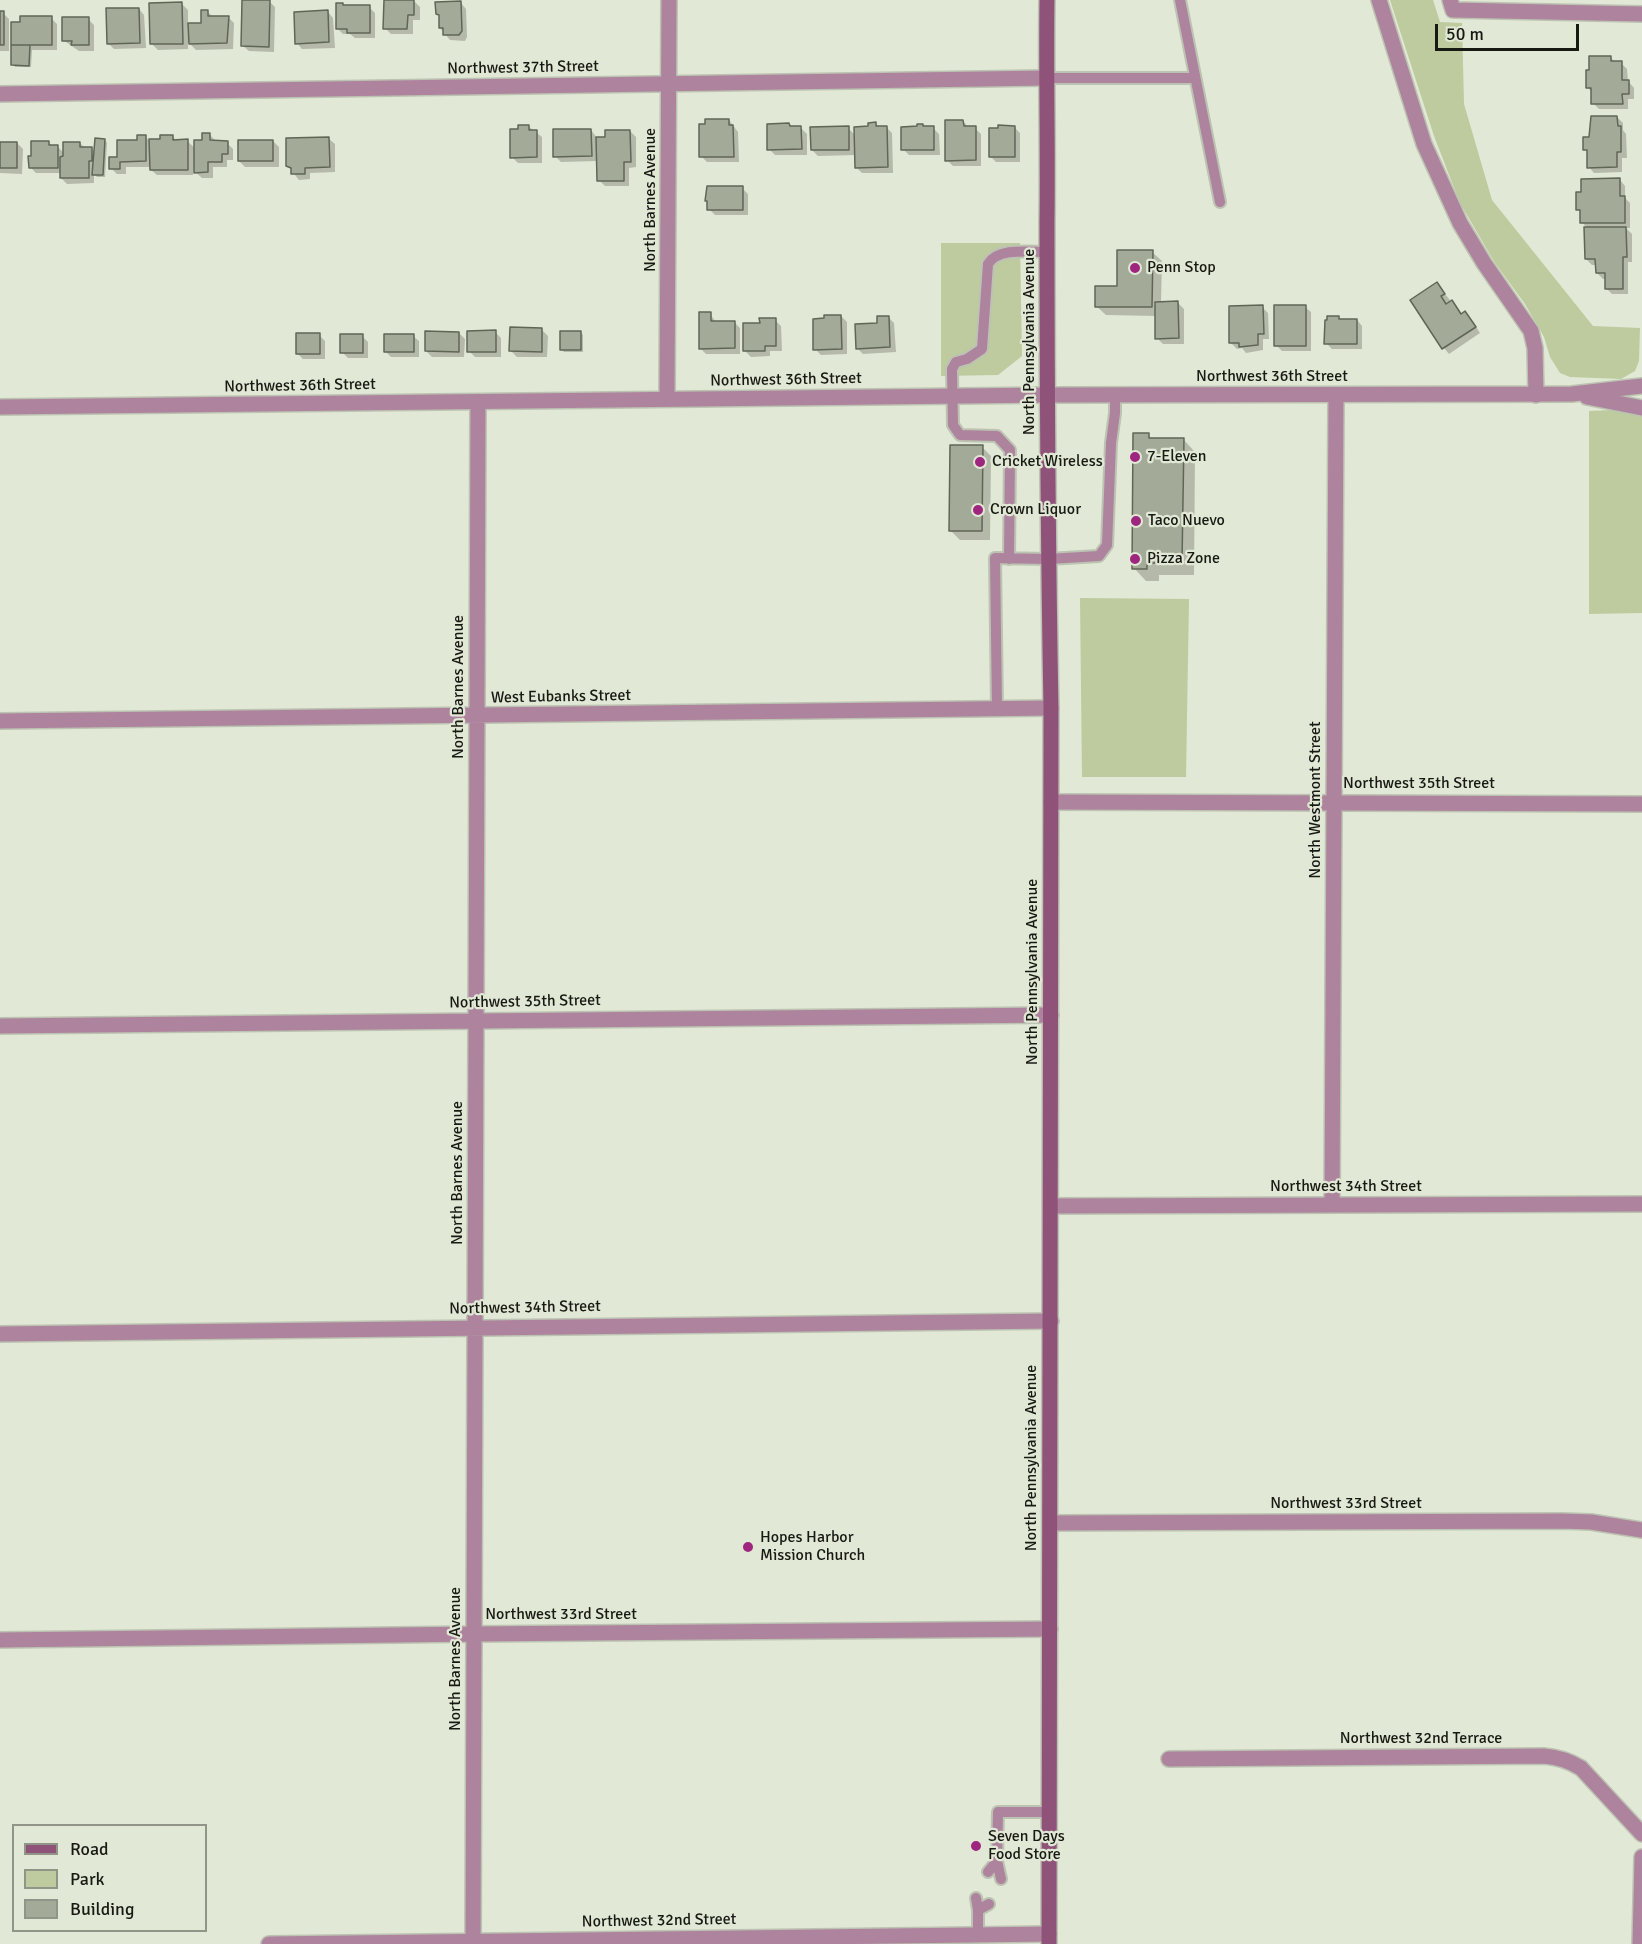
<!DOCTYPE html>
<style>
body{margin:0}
#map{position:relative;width:1642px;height:1944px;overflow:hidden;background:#e1e8d5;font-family:Signika,sans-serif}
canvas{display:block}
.legend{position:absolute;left:12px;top:1824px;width:195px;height:108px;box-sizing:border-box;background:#e1e8d5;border:2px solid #909587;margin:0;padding:8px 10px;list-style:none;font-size:18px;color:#171913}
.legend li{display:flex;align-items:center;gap:12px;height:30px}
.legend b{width:30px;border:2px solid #909587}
.scale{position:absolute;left:1435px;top:24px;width:144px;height:27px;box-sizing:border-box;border:3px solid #171913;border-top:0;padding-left:8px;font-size:18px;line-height:21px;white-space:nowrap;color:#171913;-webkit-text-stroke:4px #e1e8d5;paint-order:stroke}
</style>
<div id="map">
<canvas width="1642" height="1944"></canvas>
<ul class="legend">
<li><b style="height:8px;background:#8f537a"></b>Road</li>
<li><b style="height:16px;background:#bdcb9e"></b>Park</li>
<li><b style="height:16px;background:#a4aa98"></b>Building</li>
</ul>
<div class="scale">50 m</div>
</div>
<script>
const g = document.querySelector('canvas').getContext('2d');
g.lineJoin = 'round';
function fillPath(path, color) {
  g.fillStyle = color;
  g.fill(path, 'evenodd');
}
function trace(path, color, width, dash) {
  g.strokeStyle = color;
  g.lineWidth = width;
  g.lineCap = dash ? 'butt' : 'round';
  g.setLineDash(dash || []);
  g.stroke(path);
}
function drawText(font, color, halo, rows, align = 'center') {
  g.font = font + ' Signika,sans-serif';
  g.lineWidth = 4.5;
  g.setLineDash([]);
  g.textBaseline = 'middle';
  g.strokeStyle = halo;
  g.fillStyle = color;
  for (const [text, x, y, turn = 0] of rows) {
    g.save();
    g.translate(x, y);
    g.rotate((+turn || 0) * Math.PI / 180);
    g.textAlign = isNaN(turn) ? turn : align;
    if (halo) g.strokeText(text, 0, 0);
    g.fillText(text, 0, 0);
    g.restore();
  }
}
const green = new Path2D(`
 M1390 0H1433L1440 22 1462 23 1464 104 1492 200 1593 326 1640 328 1639 361 1635 371 1621 379 1570 377 1560 373 1550 357 1544 337 1525 304 1495 263 1460 203 1434 136Z
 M941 243H1020L1022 356 998 375 941 376Z
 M1614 410 1642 416V613L1589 614V411Z
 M1080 598 1189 599 1186 777H1082Z`);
const shadow = new Path2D(`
 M269 1 275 7 274 52 249 51 243 46Z
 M414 1 420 7V20H413V34H391L385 28Z
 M461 3 466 9 467 37 465 41 450 40 440 28V17L437 13Z
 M182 4 188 10V25H202L207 11 213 17H228L234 23 233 49 196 50 188 42V49L158 50 152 44Z
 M342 4 345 7H369L375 13V38H355L350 34H343L337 28Z
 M139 9 144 15 146 48 114 49 108 43Z
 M328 12 333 18 335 48 302 49 297 43Z
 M0 13H3L9 19V51H0Z
 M51 18 57 24V50H32L31 67H15L13 64Z
 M88 19 94 25V51H79L63 40Z
 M1611 58 1616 63H1621L1627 69 1628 81 1634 88V99H1628V109H1599L1593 103V93L1587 87Z
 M1617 117 1623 123V130L1626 134 1627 158H1622V172L1594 173 1589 167V153L1585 149 1590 138Z
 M729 120 738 132 739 162H707L701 156Z
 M963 121 969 128H975L981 134V166H953L947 160Z
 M876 124 879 127H886L892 133 893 173H862L856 167V155L818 156 812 150 848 128 855 135Z
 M528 126 542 137V163H518L512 157 520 131Z
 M1014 127 1020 133V162H996L990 156Z
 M792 128H801L807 134V155H775L769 149Z
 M924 128H933L939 134 940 155H909L903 149Z
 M591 130 597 138H607L630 131 636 137V167L629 168V186H605L599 180 598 161 561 162 555 156Z
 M210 135 216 141 227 143 233 149V160H227V167H213V178H202L193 170V175H157L151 170V167H126V174H117L111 168 118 158 146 137 149 141H162L172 136 177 141H187L196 149Z
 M329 139 335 144V172L310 173V179L299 180 288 166Z
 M105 140 107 143 105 177H97L94 174V183L67 184 61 178V173H36L30 167 49 143 52 146H57L64 153 80 143 85 148H92L95 152Z
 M273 141 279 147V167H245L239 161Z
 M0 143H17L23 149 22 174 0 173Z
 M1620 180 1625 186V198L1630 203V228H1626L1632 234V262H1628V294H1612L1606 288V279H1603L1597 273V265H1592L1586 259V227L1582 222V213L1578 209Z
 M742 188 748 194V215H715L709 209V204L706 201Z
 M1152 252 1162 261 1161 303H1178L1184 309V344H1163L1157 338V316L1106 315 1096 306 1119 287Z
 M1437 284 1462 315 1465 313 1471 319 1480 333 1449 354 1444 348Z
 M1262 307 1268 313 1269 339H1263V350L1246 353 1242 348 1237 349 1231 343Z
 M1305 307 1311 312V351H1282L1276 345Z
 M710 314 716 322H734L740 328V354H706L700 348Z
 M841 316 847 322V354L821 355 815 349Z
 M888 317 894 323 896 352 863 354 857 348 879 324Z
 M1339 317 1341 320H1357L1362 326V349H1332L1326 343Z
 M775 320 781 326 782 351H770V356L751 357 745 351 761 324Z
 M542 330 548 336 547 357H517L511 351Z
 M495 332 501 338V357H475L469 351Z
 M581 332 583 335V352H564L561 349Z
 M459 333 465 339 464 357H432L426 351Z
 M319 335 325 341V359H303L297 353Z
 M362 336 368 342V358H348L342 352Z
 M413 336 419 341V357H391L385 351Z
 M1148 435 1152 439H1183L1195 452 1194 575H1159V581H1146L1134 568Z
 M982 447 991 456 990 540H960L950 530Z`);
const building = new Path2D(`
 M242 0H270L269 47 241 46Z
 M384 0H414V15H408L407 29H383Z
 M461 1 462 31 459 35H443V28H439V15L436 14 435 2Z
 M182 2 183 44H150L149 3Z
 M336 3H343V5H370V33H347V29H336Z
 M106 8H139L140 43 107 44Z
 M201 10H208V16H229L227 43 189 44 188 23H201Z
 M328 10 329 42 295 44 294 12Z
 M0 11H4V45H0Z
 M20 16H52V45H11V22H20Z
 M62 17H89V45H71L72 41H62Z
 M11 45H30L29 66 11 65Z
 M1589 56H1611V61H1622V80H1629V94H1622L1623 104H1591V88H1586V70H1589Z
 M1591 116H1617L1618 126H1621V152H1617V167L1587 168V150H1583V137H1589Z
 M705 119H729V125H733L734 157H699V124H705Z
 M945 120H963L964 126H976V160L945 161Z
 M876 122V126H887L888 167 855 168 854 127 868 126V123Z
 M789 123 790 126H801L802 149 767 150V124Z
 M917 124H923V126H934V150H901V127L917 126Z
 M518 125H529V130H537V157L510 158V129H518Z
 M998 125 1015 126V157H989V128H998Z
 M849 126V150H811L810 127Z
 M553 129H591L592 156 553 157Z
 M605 130H630L631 162H624V181H597L596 137H605Z
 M202 133H210V140L228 141V154H222V162H208V172L194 173V140H202Z
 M137 135H146V161L120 162V169H109V157H117V140H137Z
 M160 135H173V140L188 139V170H150L149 139H160Z
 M329 137 330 167 305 168V174H291V168L286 166V138Z
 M95 138 105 139 103 175H92Z
 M238 140H273V161H238Z
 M31 141H49V145H58V168H29L28 156H31Z
 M0 142H17V168H0Z
 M63 142H80V147H92V161H89V178H60V157L63 156Z
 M1620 178V196H1625V223H1580V210H1576V192H1581V179Z
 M707 186H743V210H707V201H705Z
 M1584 227H1626L1627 257H1623V289H1605V273H1596L1595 259H1585Z
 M1117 250H1153L1152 307H1095V286H1117Z
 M1437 282 1445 294 1441 296 1446 304 1452 300 1461 314 1465 311 1476 327 1442 349 1410 300Z
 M1178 301 1179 338 1155 339V302Z
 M1263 305 1264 334H1258V345L1239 347V343H1229V306Z
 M1274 305H1306V346H1274Z
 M699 312H711V321H735V348L699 349Z
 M824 315H841L842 349 813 350V319L824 318Z
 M877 316H889L890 347 856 349 855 324 877 323Z
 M1327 316H1339V319H1357V344H1324L1325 320H1327Z
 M759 318H776V346H765V351H743V323H760Z
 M510 327 542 328V352L509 351Z
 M496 330V352H467V331Z
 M425 331 459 332V352L425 351Z
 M560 331H581V350H560Z
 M296 333H320V354H296Z
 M340 334H363V353H340Z
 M384 334H414V352H384Z
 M1133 433H1149V438H1184L1182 563H1147V569H1132Z
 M950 445H983L982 531H949Z`);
const service = new Path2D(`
 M1180 0 1220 202
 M1046 78H1194
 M1009 559 1010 450 997 436 960 435 953 425 952 369 956 362 967 359 982 349 988 264C998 247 1030 252 1047 252
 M997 709 995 558 1048 559 1099 556 1107 545 1111 443 1115 413V396
 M997 1861 1001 1879
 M988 1872 997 1861 998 1812H1050
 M976 1898 978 1910 989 1904
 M978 1910V1935`);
const minor = new Path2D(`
 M1379 0 1424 144 1460 223 1484 263 1531 331 1535 348 1536 395
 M1450 0 1453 10 1642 14
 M0 94 1046 78
 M667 399 669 0
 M0 721 1051 708
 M1051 802 1642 804
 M0 1026 1051 1015
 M1332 1205 1336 395
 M1051 1206 1642 1204
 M0 1334 1051 1321
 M1050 1523 1562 1521 1591 1522 1642 1530
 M0 1640 474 1634 1050 1629
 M1169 1759 1544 1756C1558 1757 1568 1760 1581 1768L1642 1834
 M269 1944 1049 1934
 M473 1944 478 402
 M1640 1944 1642 1857`);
const tertiary = new Path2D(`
 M1587 397 1642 408
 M0 407 1048 395 1572 394 1642 386`);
const secondary = new Path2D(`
 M1047 0C1046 74 1048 148 1047 222 1047 384 1048 546 1051 708L1049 1944`);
const markers = [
 [1135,268,6,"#9f267e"],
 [1135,457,6,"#9f267e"],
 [980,462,6,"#9f267e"],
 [978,510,6,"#9f267e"],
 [1136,521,6,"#9f267e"],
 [1135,559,6,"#9f267e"],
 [748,1547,6,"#9f267e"],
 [976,1846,6,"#9f267e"]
];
const streetNames = [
 ["Northwest 37th Street",523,68,-1],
 ["North Barnes Avenue",651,200,-90],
 ["North Pennsylvania Avenue",1030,342,-90],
 ["Northwest 36th Street",1272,377],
 ["Northwest 36th Street",786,380,-1],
 ["Northwest 36th Street",300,386,-1],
 ["North Barnes Avenue",459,687,-90],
 ["West Eubanks Street",561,697,-1],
 ["Northwest 35th Street",1419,784],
 ["North Westmont Street",1316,800,-90],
 ["North Pennsylvania Avenue",1033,972,-90],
 ["Northwest 35th Street",525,1002,-1],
 ["North Barnes Avenue",458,1173,-90],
 ["Northwest 34th Street",1346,1187],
 ["Northwest 34th Street",525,1308,-1],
 ["North Pennsylvania Avenue",1032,1458,-90],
 ["Northwest 33rd Street",1346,1504],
 ["Northwest 33rd Street",561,1615],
 ["North Barnes Avenue",456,1659,-90],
 ["Northwest 32nd Terrace",1421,1739],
 ["Northwest 32nd Street",659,1921,-1]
];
const poiNames = [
 ["Penn Stop",1147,268],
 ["7-Eleven",1147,457],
 ["Cricket Wireless",992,462],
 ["Crown Liquor",990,510],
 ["Taco Nuevo",1148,521],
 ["Pizza Zone",1147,559],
 ["Hopes Harbor",760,1538],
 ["Mission Church",760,1556],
 ["Seven Days",988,1837],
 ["Food Store",988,1855]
];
fillPath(green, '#bdcb9e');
fillPath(shadow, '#0003');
fillPath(building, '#a4aa98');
trace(building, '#606655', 1.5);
trace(service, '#bdc3b2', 14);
trace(minor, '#bdc3b2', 18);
trace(tertiary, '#bdc3b2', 18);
trace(secondary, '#bdc3b2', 18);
trace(service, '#ad839d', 10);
trace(minor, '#ad839d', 15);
trace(tertiary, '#ad839d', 15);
trace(secondary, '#8f537a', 15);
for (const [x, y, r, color] of markers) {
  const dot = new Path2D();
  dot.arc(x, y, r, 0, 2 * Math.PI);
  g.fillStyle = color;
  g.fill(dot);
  trace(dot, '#e1e8d5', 2);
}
drawText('16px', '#171913', '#e1e8d5', streetNames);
drawText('16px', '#171913', '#e1e8d5', poiNames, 'left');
</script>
